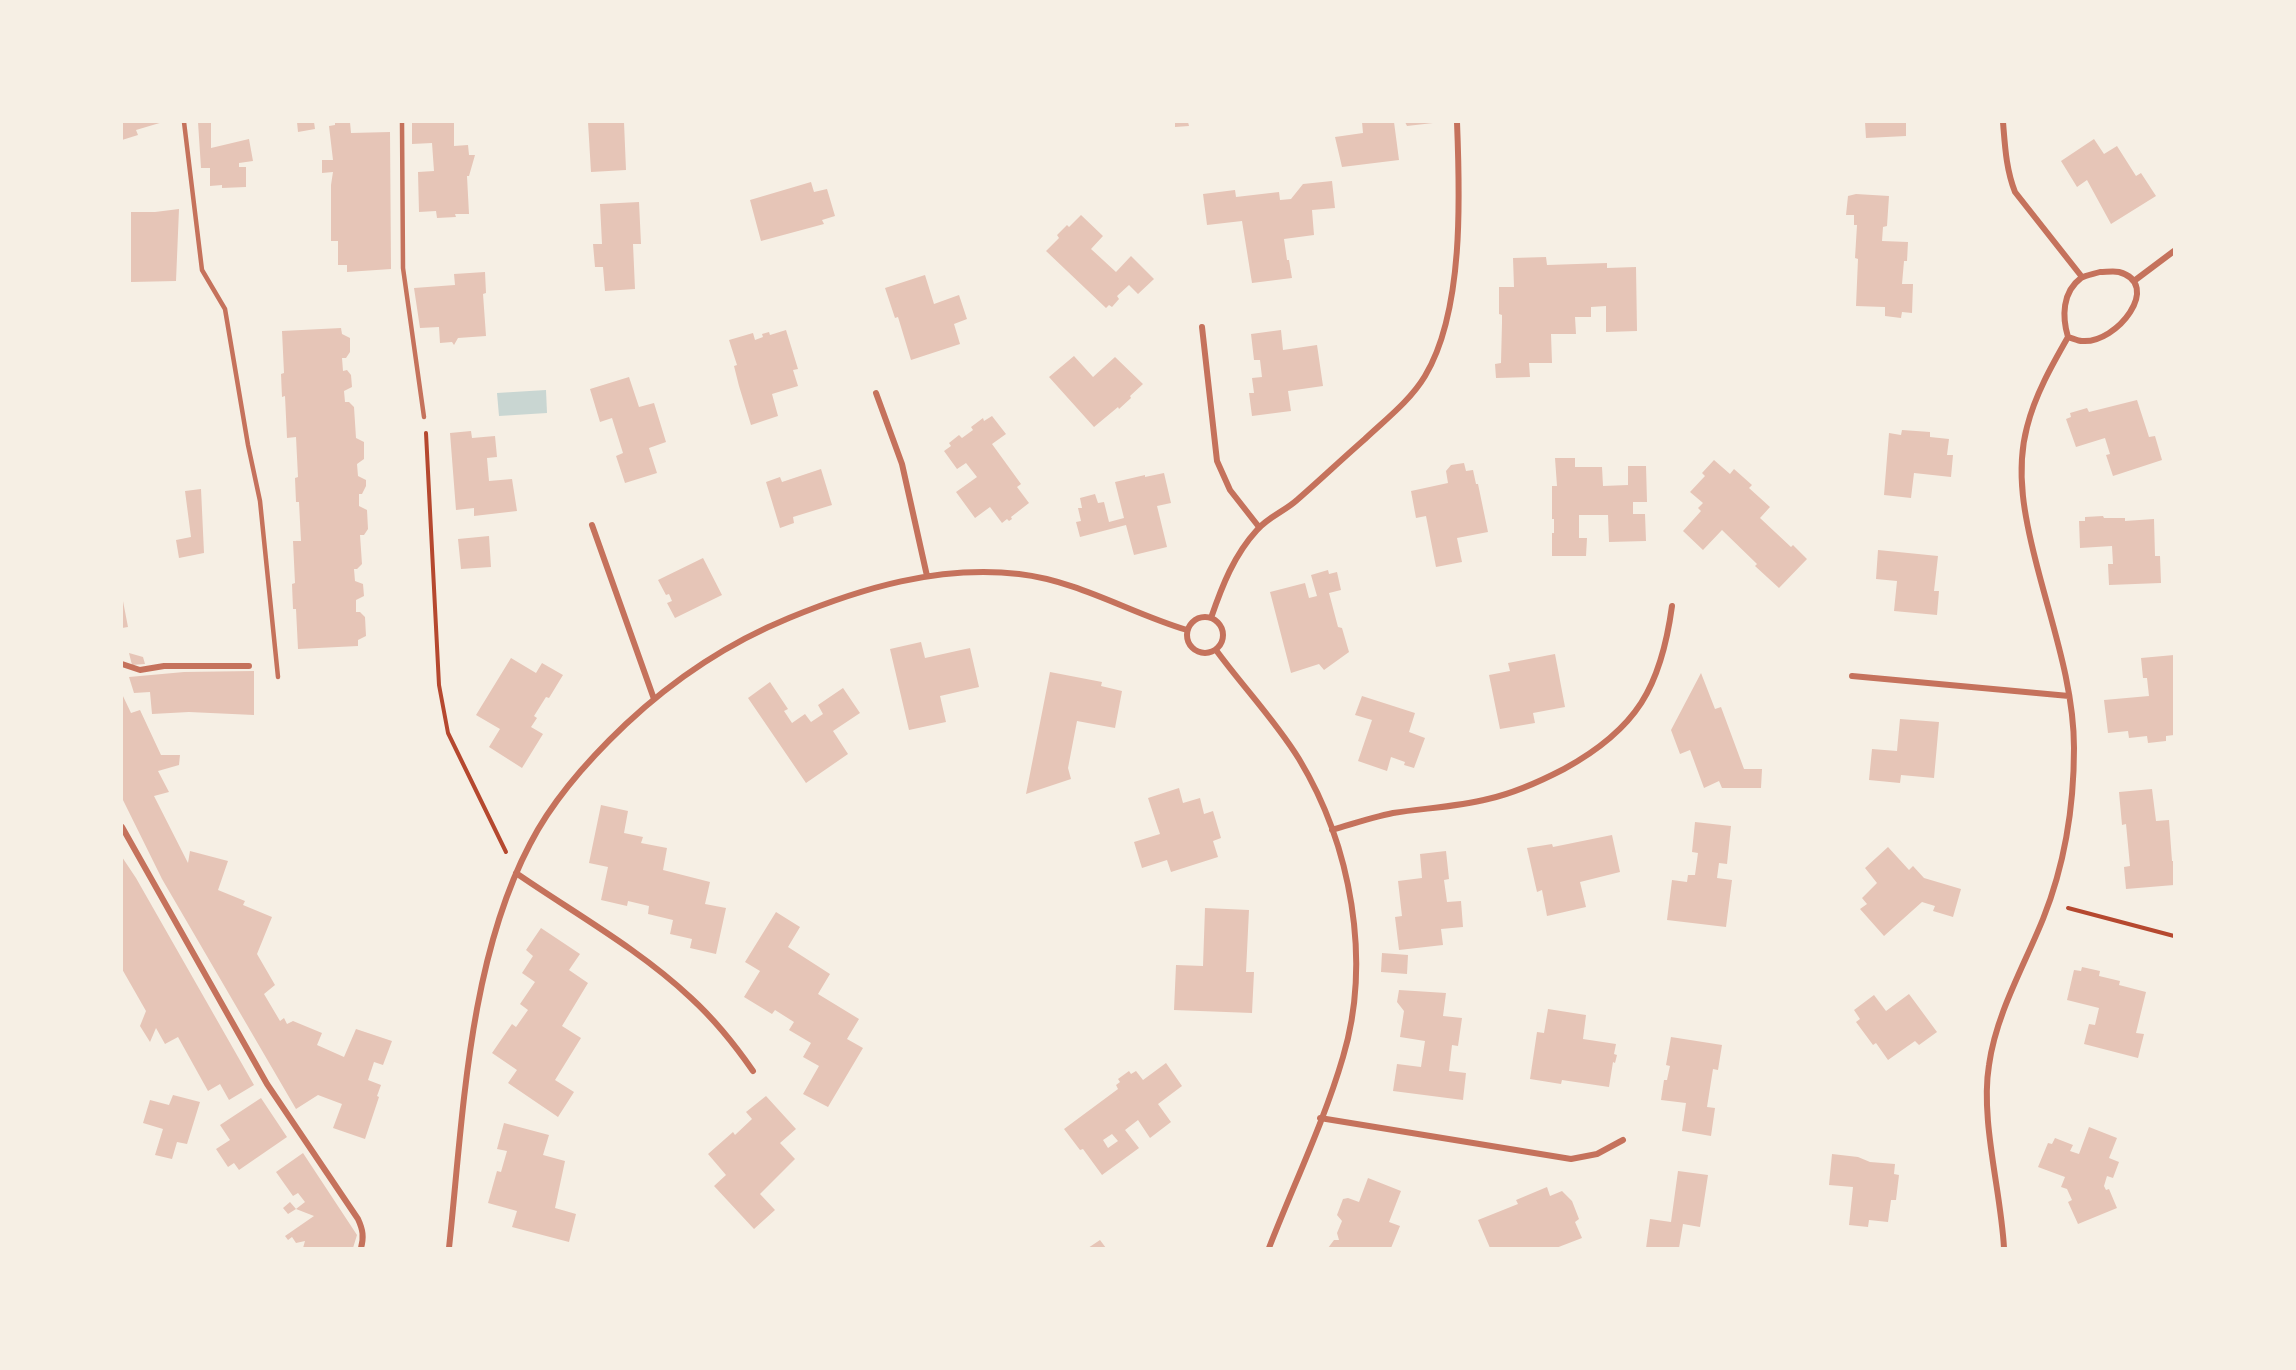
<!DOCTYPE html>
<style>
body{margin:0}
#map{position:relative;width:2296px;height:1370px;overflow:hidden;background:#f6efe4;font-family:"PT Sans",sans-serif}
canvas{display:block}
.frame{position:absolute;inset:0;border:123px solid #f6efe4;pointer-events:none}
</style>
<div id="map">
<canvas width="2296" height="1370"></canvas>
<div class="frame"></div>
</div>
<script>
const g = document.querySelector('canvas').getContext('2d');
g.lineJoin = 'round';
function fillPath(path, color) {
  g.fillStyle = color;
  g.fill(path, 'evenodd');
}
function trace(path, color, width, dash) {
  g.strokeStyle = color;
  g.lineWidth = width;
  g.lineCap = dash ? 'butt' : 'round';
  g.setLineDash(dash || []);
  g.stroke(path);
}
const water = new Path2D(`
 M546 390 547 413 499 416 497 393Z`);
const building = new Path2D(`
 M122 122H163L136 130 138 135 122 140Z
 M198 122H211V148L249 139 253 161 239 163V167H246V187L222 188V185L210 186V168H201Z
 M297 122H314L315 129 298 132Z
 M335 122H350L351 133 390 132 391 269 347 272V265H338V241H331V185L333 172 322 173V160H333L329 126 335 125Z
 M412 122H454V146L468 145 469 155H475L469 176H467L469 214H455L456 217 437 218 436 211 419 212 418 172 434 171 432 143 412 144Z
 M588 122H624L626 170 591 172Z
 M1175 122H1188L1189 126 1175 127Z
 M1362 122H1394L1399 160 1342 167 1335 137 1363 133Z
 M1405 122H1433V123L1407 126Z
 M1865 122H1906V136L1866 138Z
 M2094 139 2104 154 2117 146 2136 176 2141 173 2156 196 2111 224 2087 180 2077 187 2061 161Z
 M1332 181 1335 208 1312 210 1314 235 1284 239 1287 260H1289L1292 278 1252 283 1242 221 1207 225 1203 194 1235 190 1236 197 1279 192 1280 200 1291 199 1303 184Z
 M811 182 814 192 827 189 835 216 822 220 824 224 761 241 750 200Z
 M1856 194 1889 196 1887 226 1883 227 1882 241 1908 242 1907 261H1904L1902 284H1913L1912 313 1902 312 1901 318 1885 316V307L1856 306 1858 259 1855 258 1857 225H1854V215H1846L1848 196Z
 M639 202 641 244H633L635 289 605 291 603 267H595L593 244H602L600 204Z
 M179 209 176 281 131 282V212H155Z
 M1081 215 1103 236 1091 249 1116 272 1131 256 1154 279 1138 294 1129 285 1117 296 1119 299 1112 307 1109 305 1106 308 1046 251 1059 238 1057 235 1067 225 1069 227Z
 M1546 257 1547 265 1607 263V268L1636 267 1637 331 1606 332V306L1591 307V317H1575L1576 334H1551L1552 363H1529L1530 377 1496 378 1495 364 1501 363 1502 323V315L1499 314V287H1514L1513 258Z
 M485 272 486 293 483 294 486 336 458 338 454 345 452 342 440 343 439 327 420 328 414 288 455 285 454 274Z
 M925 275 934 304 959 295 967 319 954 324 960 344 911 360 898 317 895 318 885 288Z
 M341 328 342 334 350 338V352L346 358H342L343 371 347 370 351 375 352 387 344 391 345 402H349L354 407 356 438 364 442V459L357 464 358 476 366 480V486L362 494H359V506L367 510 368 529 364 535H360L362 564 357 569H354L355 581 363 584 364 596 356 600V612H360L365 617 366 636 358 640V646L298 649 296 609H293L292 584 295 583 293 541H301L299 502H296L295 478 298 477 296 437 287 438 285 396 282 397 281 374 284 373 282 331Z
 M786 330 798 369 793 370 798 386 772 394 778 416 751 425 739 386 734 366 737 365 729 340 753 333 755 340 763 337 762 334 769 332 770 335Z
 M1281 330 1283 350 1317 345 1323 386 1288 391 1291 411 1252 416 1249 393H1254L1252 378 1262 377 1260 360H1254L1251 334Z
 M1074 356 1093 377 1115 357 1143 384 1130 396 1131 398 1119 409 1118 407 1094 427 1049 377Z
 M629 377 639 407 654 403 666 442 649 448 657 473 625 483 616 456 623 453 612 418 600 422 590 389Z
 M2137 400 2149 437 2155 436 2162 460 2113 476 2106 455 2110 454 2105 438 2076 447 2066 419 2071 417 2070 413 2087 408 2089 412Z
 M992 416 1006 434 992 444 1021 484 1017 487 1029 503 1011 517 1012 519 1009 521 1007 519 1002 523 990 507 975 518 956 492 977 477 966 463 957 469 944 451 951 446 949 443 959 435 962 438 973 430 971 427 983 418 984 421Z
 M1902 430 1930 432V437L1949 439 1947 455H1953L1951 477 1914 473 1911 498 1884 495 1889 433 1901 435Z
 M471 431 472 438 495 436 497 457 487 458 489 481 512 479 517 511 474 516V508L456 510 450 433Z
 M1555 458H1575V467H1602L1603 486 1628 485V466H1646L1647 502H1633V514H1645L1646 541 1609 542 1608 515H1579V538H1587L1586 556H1552V533H1554V519H1552V486H1557Z
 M1714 460 1730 474 1734 469 1752 485 1749 488 1770 507 1760 518 1791 547 1793 545 1807 559 1779 588 1755 566 1757 564 1722 530 1703 550 1683 531 1701 511 1698 508 1703 503 1690 492 1705 476 1702 473Z
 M1464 463 1466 471 1473 470 1476 484H1478L1488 532 1457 538 1462 562 1436 567 1426 516 1416 518 1411 491 1448 483 1446 471 1451 465Z
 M821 469 832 505 793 517 794 523 780 528 766 482 780 477 782 482Z
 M1164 473 1171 503 1157 506 1167 547 1134 555 1126 525 1080 537 1076 522 1081 521 1078 508H1082L1080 498 1095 494 1098 503 1104 502 1109 522 1124 518 1115 482 1145 475V477Z
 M201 489 204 553 179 558 176 540 191 537 185 491Z
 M2103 516 2104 518H2125V521L2154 519 2155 556H2160L2161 583 2109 585 2108 564H2113L2112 546 2080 548 2079 521H2085V517Z
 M489 536 491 567 461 569 458 539Z
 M1878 550 1938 556 1934 591H1939L1937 615 1894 611 1897 581 1876 579Z
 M703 558 722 595 675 618 667 603 672 601 669 594 666 595 658 580Z
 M1328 570 1329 574 1337 572 1341 590 1329 593 1338 627 1342 628 1349 652 1324 670 1319 664 1291 673 1270 592 1305 583 1309 598 1317 596 1311 575Z
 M122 596 128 627 122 628Z
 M921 642 925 658 970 648 979 687 940 696 946 722 909 730 890 649Z
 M129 653 143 657 145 664 132 665Z
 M1555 654 1565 707 1533 713 1535 723 1500 729 1489 675 1510 671 1508 663Z
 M2174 655V735L2166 736V741L2148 743 2147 736 2129 738 2128 731 2108 733 2104 700 2149 696 2147 678H2143L2141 658Z
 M511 658 536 673 542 663 563 675 549 698 546 697 534 716 537 718 531 727 543 734 522 768 489 747 500 729 476 715Z
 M254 671V715L189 712 152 714 150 692 134 693 129 677 184 672Z
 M1050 672 1102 682 1101 686 1122 691 1115 728 1077 721 1068 768 1071 779 1026 794Z
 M1701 673 1715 709 1721 707 1744 769H1762L1761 788H1722L1719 781 1704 788 1690 750 1680 754 1671 730Z
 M770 682 788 709 784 711 792 723 805 714 811 722 823 714 818 705 843 688 860 713 833 731 848 754 806 783 748 698Z
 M122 694 131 713 140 710 161 755H180L179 765 158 771 169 792 154 796 188 863 190 851 228 861 218 890 245 901 243 905 272 917 257 954 275 985 264 994 280 1021 284 1018 287 1024 293 1021 322 1033 317 1045 344 1057 356 1029 392 1041 383 1065 374 1062 368 1080 381 1085 377 1096 379 1097 365 1139 333 1128 342 1104 318 1095 296 1109 162 879 122 798Z
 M1362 696 1415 713 1409 732 1425 738 1414 768 1404 765 1405 762 1391 757 1387 771 1358 761 1372 720 1355 715Z
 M1900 719 1939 722 1934 778 1901 775 1900 783 1869 780 1872 749 1897 751Z
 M1179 788 1183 803 1200 798 1204 814 1213 811 1221 838 1213 841 1218 857 1171 872 1167 860 1142 868 1134 842 1160 834 1148 798Z
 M2152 789 2156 821 2169 820 2172 861H2174V885L2126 889 2124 867 2130 866 2126 824 2122 825 2119 792Z
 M601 805 628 811 624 833 643 837 641 843 667 848 663 870 710 882 705 904 726 908 716 954 690 948 692 939 670 934 673 920 648 914 649 906 628 901 627 906 601 900 608 867 589 863Z
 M1695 822 1731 826 1727 864 1719 863 1717 878 1732 880 1726 927 1667 920 1672 880 1687 882 1688 875H1695L1698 853 1692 852Z
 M1612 835 1620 872 1580 882 1586 907 1547 916 1542 890 1537 892 1527 848 1552 844 1553 847Z
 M1888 847 1909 870 1913 866 1924 878 1961 889 1953 917 1933 911 1935 906 1922 902 1884 936 1860 909 1867 904 1862 898 1877 883 1865 868Z
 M1446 851 1449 879 1444 880 1447 902 1461 901 1463 927 1441 929 1443 945 1399 950 1395 917 1402 916 1398 881 1422 878 1420 854Z
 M122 857 136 878 254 1085 229 1100 220 1084 208 1091 178 1037 165 1044 156 1028 150 1042 140 1026 146 1011 122 969Z
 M1205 908 1249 910 1246 972H1254L1252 1013 1174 1010 1176 965 1203 966Z
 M776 912 800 927 788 947 830 974 818 994 859 1019 847 1039 863 1048 828 1107 803 1094 819 1066 803 1057 811 1043 789 1030 794 1022 775 1010 772 1014 744 997 760 971 745 962Z
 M541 928 580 954 569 970 588 983 562 1026 581 1038 555 1080 574 1092 558 1117 508 1083 517 1070 492 1053 512 1024 516 1027 528 1010 520 1004 535 982 522 973 533 956 526 950Z
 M1382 953 1408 955 1407 974 1381 972Z
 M2082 967 2100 971 2099 976 2120 981 2119 985 2146 992 2136 1033 2144 1034 2138 1058 2084 1044 2089 1024 2095 1025 2099 1008 2067 1000 2074 970 2081 971Z
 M1399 990 1446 993 1443 1016 1462 1018 1458 1046 1452 1045 1449 1071 1466 1073 1463 1100 1393 1091 1397 1064 1421 1067 1425 1041 1400 1037 1404 1011 1397 1002Z
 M1909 994 1937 1032 1919 1045 1915 1041 1888 1060 1876 1043 1873 1045 1856 1022 1860 1019 1854 1010 1874 995 1886 1011Z
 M1548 1009 1586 1015 1583 1039 1616 1044 1614 1054 1617 1055 1615 1063 1613 1062 1609 1087 1562 1080 1561 1084 1530 1079 1537 1032 1544 1033Z
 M1671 1037 1722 1045 1718 1070 1713 1069 1707 1107 1715 1108 1711 1136 1682 1131 1686 1103 1661 1100 1664 1080H1667L1670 1066 1666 1065Z
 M1166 1063 1182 1086 1158 1104 1171 1122 1150 1138 1138 1120 1125 1130 1139 1148 1102 1175 1083 1149 1080 1150 1064 1129 1118 1089 1116 1085 1120 1082 1118 1079 1129 1071 1131 1074 1136 1071 1143 1080ZM1112 1134 1118 1141 1108 1148 1103 1140Z
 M173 1095 200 1102 187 1144 177 1142 172 1159 155 1155 163 1129 143 1123 150 1100 169 1105Z
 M766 1096 796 1129 780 1143 795 1159 760 1194 775 1210 754 1229 714 1186 726 1175 708 1154 733 1132 735 1135 752 1119 746 1112Z
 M261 1098 287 1137 239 1170 234 1163 228 1167 216 1149 230 1140 220 1125Z
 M504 1123 549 1135 543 1155 565 1161 555 1208 576 1214 569 1242 512 1227 517 1211 488 1203 497 1171 501 1172 507 1151 497 1149Z
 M2089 1127 2117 1138 2109 1158 2119 1162 2113 1178 2107 1176 2104 1186 2106 1190 2109 1189 2117 1208 2078 1224 2068 1202 2072 1200 2067 1189 2061 1187 2065 1177 2038 1167 2048 1143 2052 1144 2055 1138 2073 1145 2070 1151 2079 1154Z
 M303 1153 357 1235 353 1248H303L305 1241 296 1243 292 1237 288 1240 285 1236 314 1216 296 1209 288 1214 283 1208 290 1202 296 1209 305 1202 298 1193 293 1196 276 1172Z
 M1832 1154 1858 1157 1870 1162 1895 1164 1894 1174 1899 1175 1896 1200H1891L1888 1222 1869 1220 1868 1227 1849 1225 1853 1187 1829 1185Z
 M1678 1171 1708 1175 1700 1227 1683 1224 1679 1248H1646L1650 1219 1671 1222Z
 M1368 1178 1401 1191 1389 1222 1400 1226 1391 1248H1328L1334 1240H1339L1337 1233 1342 1221 1337 1215 1343 1199 1348 1198 1359 1202Z
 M1547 1187 1550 1196 1562 1191 1572 1201 1579 1219 1575 1222 1582 1238 1556 1248H1490L1478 1220 1518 1204 1516 1200Z
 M1100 1240 1106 1248H1088Z`);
const path = new Path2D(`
 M426 433 439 685 448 733 506 852
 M2068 908 2174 936`);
const service = new Path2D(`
 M184 122 202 270 225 309 248 445 260 501 278 677
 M402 122 403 268 424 417`);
const minor = new Path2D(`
 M2003 122C2005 146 2006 169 2015 192L2082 277
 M2100 272C2106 272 2114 271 2119 272 2163 284 2117 344 2082 341 2078 341 2072 338 2068 337 2062 317 2062 292 2081 278 2086 275 2094 274 2100 272Z
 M2134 281 2174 251
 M1202 327 1217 461 1230 490 1259 527
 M876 393 902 464 927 576
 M592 525 654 699
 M1187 635a18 18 0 1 1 36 0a18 18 0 1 1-36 0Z
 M1211 618C1222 586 1234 555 1257 530 1268 517 1285 511 1297 500 1320 480 1342 459 1365 439 1385 420 1410 401 1425 376 1464 311 1460 196 1457 122
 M1216 650C1243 687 1275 720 1299 759 1351 845 1372 960 1343 1057 1324 1122 1293 1186 1269 1248
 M122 664 140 670 164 666H249
 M1852 676 2069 696
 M122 827 267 1084 358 1219C363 1230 364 1237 361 1248
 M1332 830C1352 824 1373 817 1393 813 1425 808 1457 807 1488 799 1515 793 1539 782 1564 769 1637 729 1661 687 1672 606
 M516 873C574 913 639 949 691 998 715 1020 735 1045 753 1071
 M1320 1118 1571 1159 1597 1154 1623 1140
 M449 1248C463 1118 468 962 530 844 553 799 589 759 626 724 674 679 728 643 789 618 862 588 938 565 1019 574 1079 581 1130 613 1187 630
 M2004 1248C2001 1191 1980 1120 1989 1065 1996 1014 2024 966 2043 919 2065 864 2074 807 2074 748 2074 685 2051 622 2036 562 2025 519 2015 472 2027 427 2035 395 2052 365 2068 337`);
fillPath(water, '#c9d6d2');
fillPath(building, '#e6c5b7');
trace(path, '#b5482f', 4);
trace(service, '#c5725c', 4.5);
trace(minor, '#c5725c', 6);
</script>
